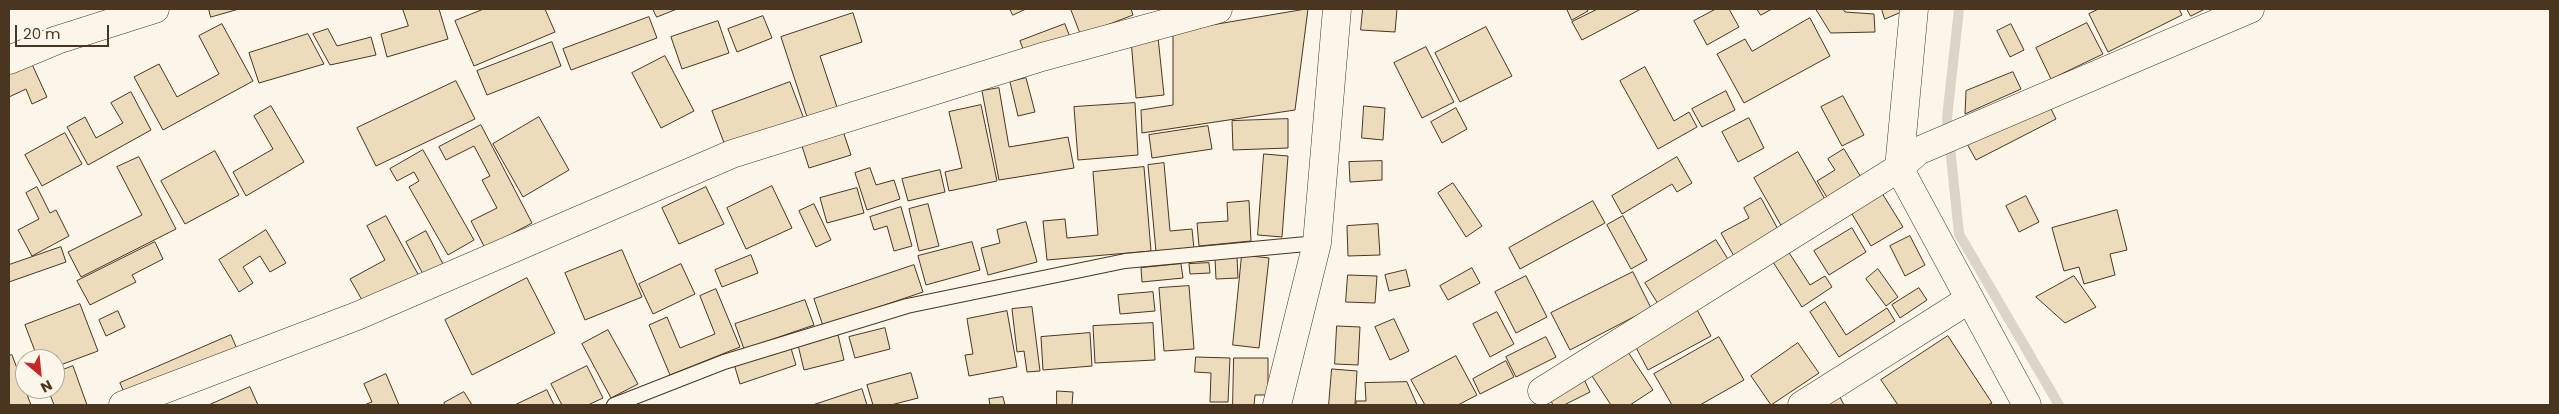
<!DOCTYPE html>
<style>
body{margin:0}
#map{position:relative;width:2559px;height:414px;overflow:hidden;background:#fbf6e9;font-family:Poppins,sans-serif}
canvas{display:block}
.frame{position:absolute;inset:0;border:10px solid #4a3520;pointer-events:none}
.north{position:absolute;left:15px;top:349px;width:50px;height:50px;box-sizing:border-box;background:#fbf6e9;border:1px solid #b4a999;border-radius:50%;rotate:152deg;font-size:14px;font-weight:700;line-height:20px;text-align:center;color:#4a3520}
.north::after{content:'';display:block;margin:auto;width:18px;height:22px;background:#c62828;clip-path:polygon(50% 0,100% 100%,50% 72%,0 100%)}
.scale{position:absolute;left:15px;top:25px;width:94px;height:22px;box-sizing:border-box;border:2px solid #4a3520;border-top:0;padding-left:6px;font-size:15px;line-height:18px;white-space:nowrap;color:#4a3520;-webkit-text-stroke:4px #fbf6e9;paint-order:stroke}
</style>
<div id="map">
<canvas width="2559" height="414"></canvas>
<div class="frame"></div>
<div class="north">N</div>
<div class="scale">20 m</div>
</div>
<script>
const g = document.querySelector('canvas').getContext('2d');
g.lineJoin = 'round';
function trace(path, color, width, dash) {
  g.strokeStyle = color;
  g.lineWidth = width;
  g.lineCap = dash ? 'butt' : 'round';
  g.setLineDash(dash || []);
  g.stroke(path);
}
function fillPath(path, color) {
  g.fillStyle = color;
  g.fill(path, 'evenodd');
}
const stream = new Path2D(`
 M1959 9 1947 118 1959 234 2059 405`);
const building = new Path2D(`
 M209 9H239L211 17Z
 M403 9H439L448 39 387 57 381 34 408 26Z
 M484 9H545L555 32 474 66 455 21Z
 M653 9H677L657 17Z
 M1010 9H1026L1013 15Z
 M1071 9H1131L1133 15 1081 35Z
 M1308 9 1295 110 1142 133 1141 110 1173 105V32Z
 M1363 9H1397L1395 32 1361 30Z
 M1567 9H1587L1588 11 1572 20Z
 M1598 9H1641L1582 40 1572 22Z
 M1716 9H1729L1739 27 1707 45 1694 21Z
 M1757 9H1772L1761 15Z
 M1816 9H1843L1845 12 1874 14 1875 32 1831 33Z
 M1882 9H1906V10L1885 19Z
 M2099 9H2179L2182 15 2108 52 2089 14Z
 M2187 9H2205L2191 16Z
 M853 13 862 42 820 56 838 110 808 120 781 37Z
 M763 16 772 38 737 52 728 29Z
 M649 17 657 38 571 70 563 49Z
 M1810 18 1830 56 1744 103 1717 54 1745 39 1752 51Z
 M718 21 729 53 682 69 671 37Z
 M2087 23 2103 54 2051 79 2036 48Z
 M222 24 253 81 163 130 134 77 159 64 177 97 219 74 199 36Z
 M1065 24 1071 40 1026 57 1020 41Z
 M2011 24 2024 50 2010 57 1997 31Z
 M1486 27 1512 76 1460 102 1435 53Z
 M328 29 337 46 371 37 376 55 330 65 313 34Z
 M308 34 324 64 259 83 249 53Z
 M1158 37 1164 95 1136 98 1131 40Z
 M552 42 561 66 487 95 477 71Z
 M1426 47 1454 102 1422 118 1394 63Z
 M665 56 694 111 661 128 632 73Z
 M31 62 47 97 32 104 26 89 9 97V72Z
 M1645 67 1674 121 1689 112 1697 127 1658 149 1620 81Z
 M2013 72 2021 89 1965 114 1966 91Z
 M1026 78 1035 112 1018 116 1010 82Z
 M456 81 475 119 376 166 357 128Z
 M790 82 804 119 726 148 712 111Z
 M999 88 1009 147 1068 137 1074 168 999 180 982 91Z
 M1726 91 1735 110 1702 127 1692 109Z
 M131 92 151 130 88 165 67 127 85 117 96 138 123 123 111 103Z
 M1843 96 1864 135 1842 146 1821 107Z
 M2047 101 2056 119 1976 160 1966 142Z
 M1135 103 1138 155 1078 160 1074 107Z
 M981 105 997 181 949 191 945 172 962 168 949 112Z
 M271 106 304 162 246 196 233 172 273 149 254 116Z
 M1364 106 1385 108 1383 140 1362 138Z
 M1456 108 1467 129 1442 143 1431 122Z
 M539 117 569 170 523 197 493 144Z
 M1749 118 1764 148 1738 162 1722 132Z
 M1288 119V148L1233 150 1232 121Z
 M481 125 532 223 485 248 471 221 497 208 482 180 490 176 474 146 446 160 439 147Z
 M1208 126 1212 149 1152 158 1149 135Z
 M843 131 851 155 809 168 801 143Z
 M65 133 82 164 42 186 25 155Z
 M1844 149 1862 179 1828 199 1817 181 1835 170 1828 159Z
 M423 150 474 240 448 255 409 187 419 181 414 172 397 181 390 169Z
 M215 151 239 195 185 224 161 181Z
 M1798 152 1826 201 1782 227 1754 178Z
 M1264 154 1288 156 1282 237 1258 235Z
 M139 157 176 229 81 277 68 252 142 215 117 167Z
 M1677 157 1692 183 1677 192 1672 184 1622 214 1612 196Z
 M1382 161V180L1350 182 1349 162Z
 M1164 163 1170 231 1192 229 1194 249 1156 252 1148 165Z
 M1144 167 1151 251 1047 260 1043 221 1065 219 1067 238 1098 235 1093 172Z
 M870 168 876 185 894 180 900 199 867 210 855 173Z
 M940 170 945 192 908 201 902 179Z
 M1453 183 1482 226 1466 237 1438 193Z
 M1877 185 1903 227 1871 246 1846 204Z
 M772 186 792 228 746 249 727 208Z
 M37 187 50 213 56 210 69 236 32 256 18 230 39 219 26 193Z
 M706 187 724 224 679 244 662 208Z
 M857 188 864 213 827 223 820 198Z
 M2026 196 2039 222 2019 232 2006 206Z
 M1761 198 1780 233 1735 258 1721 233 1749 218 1744 208Z
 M1249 201 1251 241 1199 246 1197 223 1228 221 1227 203Z
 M1593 201 1605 223 1520 269 1509 248Z
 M814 204 831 240 816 247 799 211Z
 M928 204 939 246 919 251 909 209Z
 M901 207 912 246 894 251 887 226 874 230 870 217Z
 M2117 210 2127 250 2110 254 2115 275 2084 284 2079 267 2064 271 2052 228Z
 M386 216 419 276 362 300 350 279 385 260 367 226Z
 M1623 216 1647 260 1631 269 1607 225Z
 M1026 222 1037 262 988 275 981 248 1000 243 997 230Z
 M1378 224 1380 255 1348 256 1347 226Z
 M1852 228 1866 252 1829 275 1814 251Z
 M266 230 286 263 270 272 260 256 243 267 253 283 239 292 219 260Z
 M426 231 443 264 423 274 406 242Z
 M1910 236 1925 265 1905 276 1890 246Z
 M1716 240 1731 264 1660 307 1645 283Z
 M155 242 163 259 132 275 136 282 90 305 77 281Z
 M972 242 980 270 926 285 918 256Z
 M61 247 66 262 9 282V265Z
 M1786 248 1810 285 1825 276 1832 287 1802 307 1771 259Z
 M622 250 642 297 585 320 565 273Z
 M751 255 758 273 722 287 715 270Z
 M1242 255 1269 258 1259 348 1233 345Z
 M1237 257 1238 278 1216 279 1215 258Z
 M1209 263 1210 273 1190 274 1189 264Z
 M681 264 695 294 653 314 639 284Z
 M1181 264 1183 278 1142 282 1141 268Z
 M914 265 923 292 823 326 814 299Z
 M1472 268 1480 283 1448 300 1440 286Z
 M1878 269 1898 297 1886 306 1866 279Z
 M1406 270 1410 286 1389 291 1385 275Z
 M1633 272 1651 308 1570 350 1551 313Z
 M1348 275 1377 276 1375 303 1346 302Z
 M1526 276 1547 317 1516 333 1495 292Z
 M2074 276 2096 307 2065 323 2036 297Z
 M527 278 555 333 472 375 445 320Z
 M1189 286 1194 349 1164 351 1159 288Z
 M1919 288 1927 300 1900 318 1892 305Z
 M716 289 740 347 670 375 649 325 667 317 680 348 715 334 700 296Z
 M1153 292 1155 311 1120 314 1118 295Z
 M805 300 814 325 744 349 735 324Z
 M1825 302 1846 335 1887 308 1895 321 1839 357 1810 312Z
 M80 304 98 351 55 367V359H38L25 325Z
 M1695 306 1711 336 1648 370 1632 340Z
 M1032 307 1040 371 1027 372 1024 351 1017 352 1012 309Z
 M118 311 125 327 106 336 99 320Z
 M1007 311 1017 367 969 376 965 355 973 354 967 319Z
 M1497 312 1514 344 1490 357 1473 324Z
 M1394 319 1409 351 1390 360 1375 327Z
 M1153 323 1155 360 1095 363 1093 326Z
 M1337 326 1360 327 1358 365 1335 364Z
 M885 328 890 349 855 358 849 337Z
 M608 330 638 384 611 398 582 344Z
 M1090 333 1092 366 1043 370 1041 337Z
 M231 335 237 349 126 397 120 383Z
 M838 335 844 360 804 370 798 345Z
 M1948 336 1992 403 1988 405H1898L1881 380Z
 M1546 337 1556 357 1516 377 1506 357Z
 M1719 337 1744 380 1700 405H1672L1654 374Z
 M1798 343 1819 373 1771 405 1751 376Z
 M790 345 796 365 740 384 734 364Z
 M1626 349 1653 390 1630 405H1611L1590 373Z
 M12 355 31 405H9V356Z
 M1456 356 1477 395 1458 405H1425L1411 380Z
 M1196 357 1230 358 1228 402H1210L1211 373 1195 372Z
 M1234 358H1268V395H1255L1254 405H1233Z
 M1506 361 1514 377 1480 394 1473 379Z
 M73 366 87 405H54L48 389H55V373Z
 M587 366 603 398 588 405H562L551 384Z
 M1332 369 1357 371 1355 405H1329Z
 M911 373 918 398 891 405H873L867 385Z
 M386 374 399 405H364L372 402 364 384Z
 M1583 377 1590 392 1564 405H1553L1548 395Z
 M1407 382 1417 405H1356V401H1366L1365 383Z
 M250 387 258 405H209Z
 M862 389 867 405H813Z
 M547 390 554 405H515Z
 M1057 391 1073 392 1072 405H1057Z
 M464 392 472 405H445L444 403Z
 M1003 397 1005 405H990L989 399Z
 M1840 397 1844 405H1827Z`);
const lane = new Path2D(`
 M614 405 724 362 907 306 1125 261 1317 243`);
const street = new Path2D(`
 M1914 9 1899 168 2027 405
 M9 60 57 40 155 9
 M1542 391 1899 168 1918 151 2250 9
 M123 405 357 316 732 154 1042 57 1218 9
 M1802 405 1970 299`);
const secondary = new Path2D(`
 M1277 405 1317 243 1337 9`);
trace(stream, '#dcd4c6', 10);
fillPath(building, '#ecdcbc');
trace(building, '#4a3520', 1);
trace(lane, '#4a3520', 16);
trace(street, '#4a3520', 29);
trace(secondary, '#4a3520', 29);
trace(lane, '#fbf6e9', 14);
trace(street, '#fbf6e9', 28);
trace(secondary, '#fbf6e9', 28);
</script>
